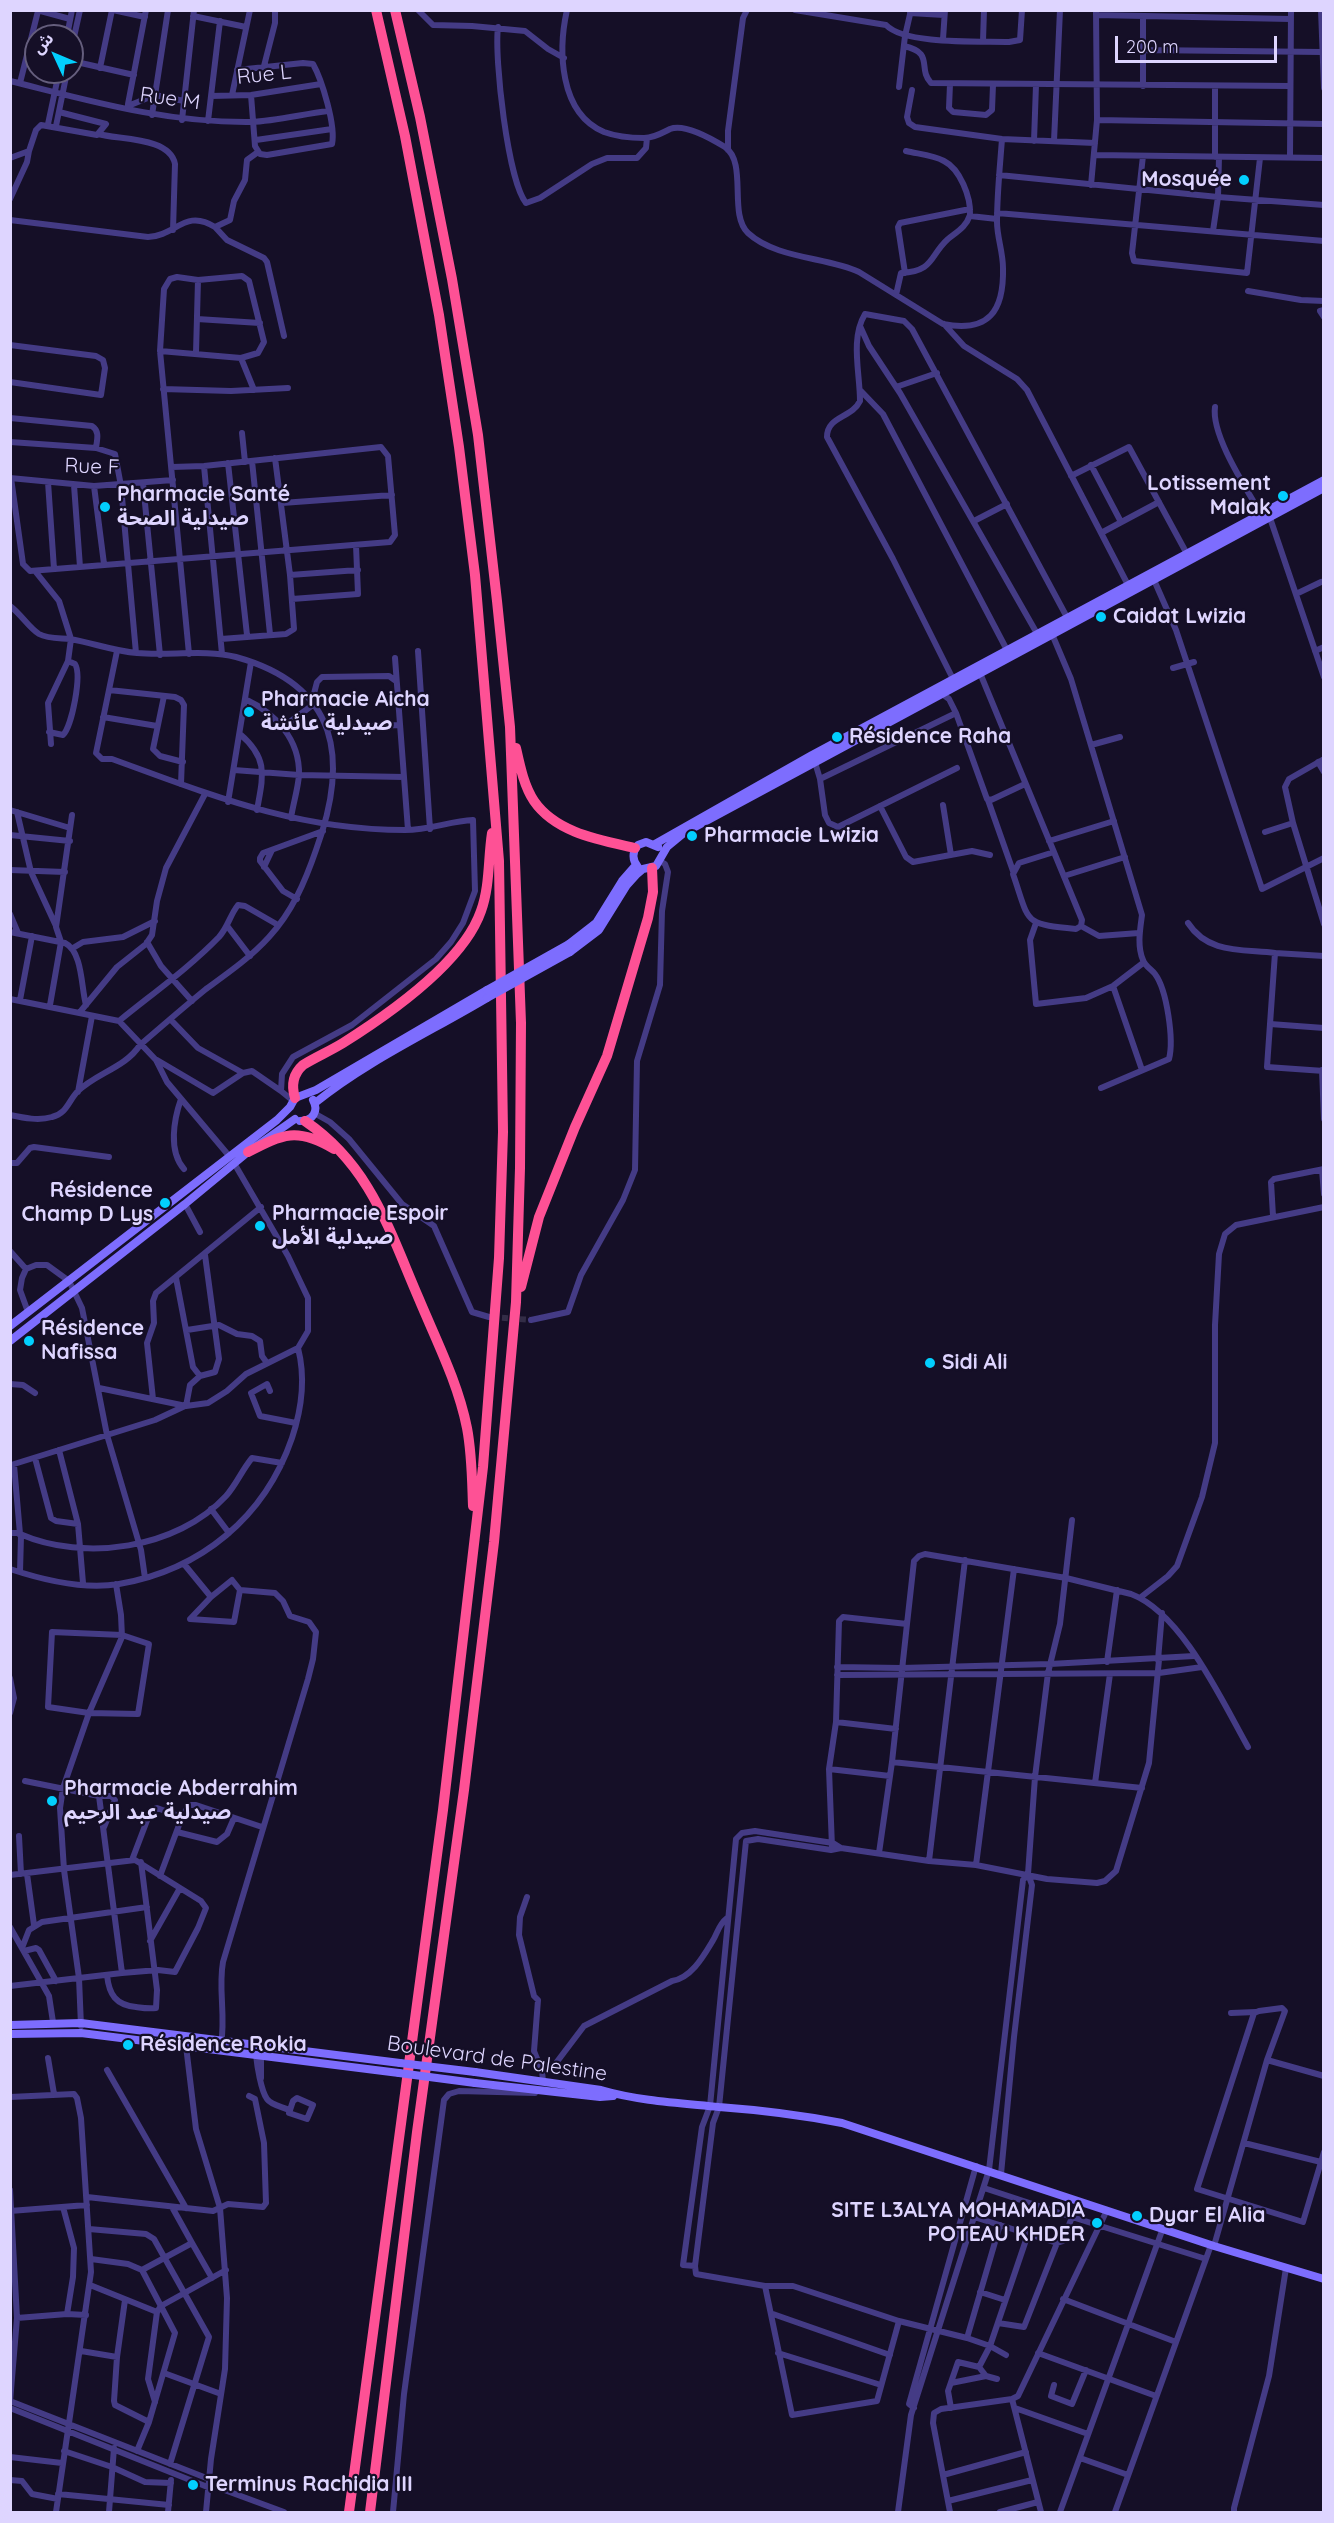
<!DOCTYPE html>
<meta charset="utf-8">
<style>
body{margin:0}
#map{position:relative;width:1334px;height:2523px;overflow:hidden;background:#150f27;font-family:Quicksand,"Noto Sans Arabic",sans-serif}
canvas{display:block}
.frame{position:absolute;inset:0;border:12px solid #ded5ff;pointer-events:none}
.north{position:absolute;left:24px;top:24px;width:60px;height:60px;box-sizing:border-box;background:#150f27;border:2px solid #655e7d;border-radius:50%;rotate:314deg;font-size:16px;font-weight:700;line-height:24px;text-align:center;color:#ded5ff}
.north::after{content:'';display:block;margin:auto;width:21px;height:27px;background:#02cffe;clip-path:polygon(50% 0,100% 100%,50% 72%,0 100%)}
.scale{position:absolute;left:1115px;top:36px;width:162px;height:27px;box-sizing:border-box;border:3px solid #ded5ff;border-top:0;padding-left:8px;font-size:18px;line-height:21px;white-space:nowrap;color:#ded5ff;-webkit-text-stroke:4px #150f27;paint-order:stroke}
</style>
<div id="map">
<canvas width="1334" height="2523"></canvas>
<div class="frame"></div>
<div class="north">ش</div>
<div class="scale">200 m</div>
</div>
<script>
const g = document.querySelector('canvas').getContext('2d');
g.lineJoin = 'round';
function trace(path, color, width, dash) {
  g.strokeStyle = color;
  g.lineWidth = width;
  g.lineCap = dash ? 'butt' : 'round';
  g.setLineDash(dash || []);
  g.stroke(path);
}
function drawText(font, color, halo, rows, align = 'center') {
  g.font = font + ' Quicksand,"Noto Sans Arabic",sans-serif';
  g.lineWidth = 4.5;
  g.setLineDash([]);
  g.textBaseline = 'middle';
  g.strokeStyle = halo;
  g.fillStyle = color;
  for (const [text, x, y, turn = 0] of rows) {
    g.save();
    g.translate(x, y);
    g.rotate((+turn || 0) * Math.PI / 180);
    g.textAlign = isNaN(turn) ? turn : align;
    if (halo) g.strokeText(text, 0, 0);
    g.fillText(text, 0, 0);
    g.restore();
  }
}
const streetTunnel = new Path2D(`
 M493 1317 531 1320`);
const street = new Path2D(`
 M37 10 70 19
 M113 10 145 17
 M418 10 433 25 472 26 525 31 548 49 564 58
 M567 10C558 50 559 113 604 132 615 136 632 138 644 138 654 138 662 133 670 129 685 123 712 139 725 147 748 163 728 214 748 233 776 259 827 257 859 272L943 324C989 333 1004 311 1003 268 1003 252 997 237 997 222 997 194 1000 166 1002 139
 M795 10 886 25C905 45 980 41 1009 42L1020 40 1022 10
 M1321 10 1324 88
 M910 13 944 15
 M1096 15 1290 19
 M193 16 246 27
 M498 27C494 58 508 181 526 203L540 198 592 164 607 158H637L646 148 647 138
 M67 36 72 10
 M943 39 945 10
 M983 41 984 10
 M72 46 80 10
 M904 46C935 53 917 68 931 83L1290 86
 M1144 50 1322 52
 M72 61 134 75
 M264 66 275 23V10
 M100 68 112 10
 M237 70 303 63 313 64C322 80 336 126 332 144L267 155 260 154 255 146 251 95
 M10 81C91 101 166 123 251 122 276 121 303 114 328 111
 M20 83 38 11
 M950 84 949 108 953 112 986 115 992 110 993 85
 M1143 86V16
 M899 87 905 36 911 10
 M912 90 907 117 909 123 915 127 1002 139 1095 143
 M232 95 250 10
 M211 96 251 95 321 84
 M128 104 146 10
 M128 106 155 95 184 101
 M152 115 168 10
 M182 120 194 10
 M1097 120 1324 124
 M208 121 220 21
 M48 124 59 72
 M56 126 67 72
 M98 134C120 140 170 137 175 164L173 230
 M256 140 332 129
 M1034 141 1036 85
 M1054 141 1060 10
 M728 150V131L743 18 747 10
 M1094 155 1324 158
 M1143 156 1132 253 1134 261 1247 273 1260 158
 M1215 157V86
 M1290 157 1291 10
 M10 158 29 151 36 130 41 125 97 135 106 124 59 112
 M999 175 1218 197 1324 205
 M1091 185 1097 120 1096 11
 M10 199 27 162 29 151
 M997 213 1324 241
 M970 216 997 219
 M10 220 148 237C176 236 185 208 215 227L230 220 234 201 245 180 247 160 258 152
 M215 227 227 240 264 258 267 262 284 336
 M1213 231 1218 197 1219 157
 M905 273 898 227 900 223 970 209
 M1248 291 1301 300 1324 301
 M896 295 901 273C935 271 929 256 948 239 958 231 966 227 970 215 971 197 960 169 944 161 933 155 918 154 906 151
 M1324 310 1320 311 1324 317
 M197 319 260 323
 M944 324 964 346 1017 379 1027 390 1128 585
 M860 326 869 346 900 393 1039 637
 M10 345 96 356 103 360 105 368 101 395 10 382
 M160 351 241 358 258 353 264 342 249 281 242 276 198 280 177 277 170 279 164 289 160 351 189 654
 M196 353 198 280
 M241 358 254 390
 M896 387 937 373
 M163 389 231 391 288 388
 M860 390 883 414 1008 652
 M1215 407C1211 435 1246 488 1261 514
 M10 418 92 426C100 431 97 440 96 448
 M242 433 245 462
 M10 442 96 448 115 454 121 486 136 653
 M252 461 270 634
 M228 463 247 635
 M1091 465 1121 522
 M204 466 222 654
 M1071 476 1129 447 1187 554
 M10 478 94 486 173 480
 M11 478 23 564 30 571 390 542 395 535 388 456 381 447 204 466 172 467
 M48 482 54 569
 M143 483 160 655
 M74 485 80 567
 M94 486 104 564
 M282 503 392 495
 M1269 515 1324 677
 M974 521 1007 504
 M1101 533 1159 502
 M35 571 59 601 71 639 68 661 48 703 51 744
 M290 575 358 570
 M1154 580 1176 630 1262 889 1324 858
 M1296 594 1321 582
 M292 599 358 594 356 545
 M10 606C21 614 29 628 39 634 48 639 60 638 70 639 93 643 114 651 137 653 169 656 205 649 236 657 340 686 349 760 316 850 305 882 292 912 269 937 251 957 228 973 206 989 184 1007 162 1026 140 1045 125 1068 96 1073 77 1092 68 1102 67 1113 52 1117 39 1121 24 1118 10 1115
 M1052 634 1071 679 1142 915C1140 930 1137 946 1143 960 1145 966 1151 969 1155 974 1167 990 1174 1040 1169 1059L1101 1088
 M221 639 286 634 294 629 290 575 275 458
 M117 651 96 753 102 759H112C211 795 296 830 405 830 430 830 450 821 473 820L475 891 463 923 451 942 436 959 352 1025 293 1057 282 1074 281 1091 292 1100
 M418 651 430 829
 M1315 651 1324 647
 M395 658 408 830
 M1173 668 1194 662
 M980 673 1082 920 1081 926 1076 929C1022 924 1030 923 1013 874L1019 863 1054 852
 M953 679 893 559 827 437C827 416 852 418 860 401 860 373 850 339 865 314L904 321 912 329 1069 621
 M109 690 175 697 181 700 184 705 181 784
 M941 693 949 699 956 713 987 799 991 800 1025 784
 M164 696 153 749 160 756 183 762
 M245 699C275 713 300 739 299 775 298 789 293 804 291 818
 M312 701 317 682 322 677 389 676 396 681
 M103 717 157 726
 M283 727 314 704
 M327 728 400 725
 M49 732 63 735C72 726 82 675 75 664L68 661
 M240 734C269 759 263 776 257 810
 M1091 745 1120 737
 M814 759 820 779 825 815 829 823 838 827 957 768
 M1324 759 1289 779 1285 787 1293 823 1324 924
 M1318 762 1324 772
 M234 770 299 775 404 777
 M820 779 956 713
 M988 800 1013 871
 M228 802 251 662
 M943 805 951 855
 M880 806 906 857 913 862 972 851 990 855
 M10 810 70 828
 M17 812 31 872 56 926
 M1265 832 1293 823
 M10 835 70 841
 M1049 841 1114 821
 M264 867 272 850
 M10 870 65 872
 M1064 876 1125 857
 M297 899 283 891 260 861V858L263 853 323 831
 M10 914 18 933
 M1036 923 1030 940 1036 1004 1086 998 1113 986 1143 963
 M1188 923C1208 954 1242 949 1275 953
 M1081 926 1099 936 1139 933
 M228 927 250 956
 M10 932 65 943C83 952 81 988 86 1005
 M147 942 161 966 192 1001
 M73 948 83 942 123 937 155 921
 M1324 956 1275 953 1270 1024 1324 1028
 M1113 986 1142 1070
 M10 999 119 1021 156 1060 167 1082 230 1157
 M20 1000 32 936
 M50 1005 61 942 56 927 72 815
 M80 1012 117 967 146 944 152 935 157 901 166 868 205 794
 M119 1021C152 994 189 968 219 937 228 927 230 915 238 905L245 906 278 925
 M1270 1024 1267 1067 1324 1071
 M157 1060 213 1093 243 1073 198 1048 171 1020
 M1322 1070 1324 1119
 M243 1073 252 1071 281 1091
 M78 1092 92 1016
 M181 1099C174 1119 168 1151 184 1169
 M314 1113 330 1122 349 1139 402 1204 434 1226 472 1312 489 1317
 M10 1163H17L30 1148 34 1147 109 1157
 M1322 1170 1324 1194
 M185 1204 200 1232
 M1273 1216 1271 1182 1274 1179 1324 1169
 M10 1251 26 1269
 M176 1278 193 1367 200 1376
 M28 1312 20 1290 22 1278 26 1269 36 1265H47L69 1281 82 1308 107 1435 141 1550 145 1578
 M531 1320 568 1312 581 1275 623 1200 635 1170 637 1061 660 985 662 911 668 872 665 864 660 861
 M187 1330 219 1325 237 1334 252 1336 260 1341 262 1356 267 1363
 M10 1384 23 1385 35 1393
 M99 1388 186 1406 208 1403 227 1391 246 1374 298 1348
 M270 1391 267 1384 251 1393 260 1416 296 1423
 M153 1399 147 1343 154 1323 153 1301 156 1293 261 1207
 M186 1406 190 1385 200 1376 215 1372 219 1359 205 1255
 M59 1450 78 1524 83 1583
 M35 1458 51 1518 56 1521 78 1524
 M11 1465 155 1420 185 1406
 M14 1465 20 1534C84 1562 177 1549 226 1496 236 1485 242 1470 252 1458L282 1463
 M211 1509 229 1533
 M10 1533H18L21 1536 20 1572
 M184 1564 211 1597
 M10 1569C43 1580 84 1590 119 1584 201 1570 265 1517 292 1438 302 1408 306 1379 298 1348L308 1331V1298L288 1256 234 1163
 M232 1580 240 1590 234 1622 190 1619 211 1597Z
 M1141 1597 1168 1576 1177 1566 1202 1497 1215 1443V1325L1219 1254 1225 1234 1236 1225 1324 1207
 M907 1624 914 1561 919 1556 925 1554 1066 1578 1131 1594C1182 1613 1222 1701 1248 1747
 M52 1632 122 1635 149 1644 138 1714 89 1713 48 1707Z
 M1158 1660 1162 1613
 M1107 1662 1117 1590
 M837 1667 901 1668 1050 1664 1194 1656
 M837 1675 1159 1673 1202 1667
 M10 1678 14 1698 10 1713
 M836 1722 896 1729
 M892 1762 1142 1788
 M829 1769 890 1776
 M25 1781 99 1796 122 1973
 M1095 1783 1110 1674
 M99 1796H111L115 1800 104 1827
 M177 1832 217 1842 227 1834 234 1818
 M19 1836 21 1874
 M832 1847 829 1769 836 1722 839 1621 843 1617 907 1624 892 1762 879 1853
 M841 1848 833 1843 755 1831 742 1833 736 1839 710 2106 702 2127 683 2265 695 2266 696 2274 765 2286H793L899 2321 967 2338 990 2346 1006 2355
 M132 1860 151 1810 157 1808 182 1817
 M929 1861 965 1560
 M976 1865 1014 1569
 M27 1874 34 1925
 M10 1875 135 1860 201 1901 206 1908 198 1928 175 1972 158 1970 122 1973 10 1986
 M160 1876 182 1817 189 1805H196L262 1827
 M527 1897 520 1917 519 1935 534 1996 538 2000 534 2051 542 2071 543 2081
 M10 1927 49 1996 53 2022
 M150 1941 180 1888
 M22 1948 29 1930 42 1922 147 1907
 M24 1951 36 1948 39 1950 56 1981
 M107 1975C109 1995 116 2005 136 2007 143 2008 149 2009 156 2008L157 1990 141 1862
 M1231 2013 1256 2012
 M81 2026 79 1978 64 1870 60 1808 63 1788 89 1713 122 1637 121 1615 116 1584
 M221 2044C226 2016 218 1989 223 1962L308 1679 313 1659 316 1632 309 1622 290 1616 283 1601 275 1593 240 1590
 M186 2046 196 2129 220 2208 227 2298 225 2369 211 2459 206 2512
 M256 2055C257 2065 261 2091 267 2099 271 2105 283 2107 289 2110
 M48 2058 54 2094
 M1267 2060 1285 2011 1282 2008 1259 2011 1254 2013 1197 2189 1303 2222 1324 2152
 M107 2070 186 2208
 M542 2071 553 2067 584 2026 672 1981C691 1978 703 1957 712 1942 718 1933 718 1925 727 1918
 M261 2078V2055
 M10 2097 74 2094 77 2098 81 2118 91 2272 56 2512
 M297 2098 313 2105 307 2119 289 2113 293 2101Z
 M1244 2143 1321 2162
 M1001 2174 1014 2037 1032 1885 1028 1874 1035 1777 1048 1673 1060 1624 1072 1520
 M984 2188 1072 2217 1063 2241 1057 2243 1024 2327 998 2323
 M10 2190 17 2318 10 2402
 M87 2197 213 2211 228 2204 263 2207 266 2203 264 2143 255 2099 249 2096
 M63 2207 74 2248 73 2277 67 2314
 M10 2211 87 2205
 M974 2217 1057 2243
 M1072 2217 1206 2259
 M89 2229 146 2234 154 2239 209 2337 170 2464
 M192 2243 212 2278
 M1214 2246 1267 2060 1324 2076
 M91 2259 128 2264 142 2270 175 2333 149 2422 137 2451
 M695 2266 713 2123 719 2107 746 1841 758 1839 831 1850 841 1848 929 1861 976 1865 1047 1879 1097 1883 1105 1881 1116 1871 1149 1763 1159 1660
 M142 2270 192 2243 172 2207
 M90 2285 157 2312
 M765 2286 792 2415 877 2401 899 2321
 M980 2292 1005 2300
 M1063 2299 1176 2342
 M125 2300 117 2357 114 2401 115 2405 149 2422
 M773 2314 890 2355
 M17 2318 67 2314 86 2315
 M967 2338 1000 2225
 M81 2351 117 2357
 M778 2353 881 2385
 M1038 2353 1156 2396
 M979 2367 990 2346 1028 2234
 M164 2373 221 2394
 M951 2383 986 2376
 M1054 2385 1051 2396 1072 2404 1086 2370
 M1012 2399 1041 2512
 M10 2401 209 2479 219 2488 284 2512
 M155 2402 148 2379 157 2312 161 2306 226 2270
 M10 2408 210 2488
 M914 2408 909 2404 976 2166
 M951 2408 948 2391 958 2362 979 2367 986 2376 997 2379
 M1015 2408 1088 2434
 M64 2451 112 2467 145 2482 171 2483
 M10 2457 62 2463
 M1080 2458 1128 2475
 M943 2475 1026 2452
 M10 2480 22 2481 32 2494 58 2499
 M58 2494 169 2505
 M948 2501 1032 2480
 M109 2512 114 2448
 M168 2512 171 2480
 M393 2512 404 2394 444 2100 449 2094 459 2091 535 2093
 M898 2512 911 2415 989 2170 1023 1880 1028 1874
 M950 2512 933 2423 934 2413 941 2409 1012 2399 1018 2396 1107 2210
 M1000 2512 1038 2502
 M1060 2512 1163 2228
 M1115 2512 1211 2245
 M1234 2512V2508L1269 2376 1286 2268`);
const secondary = new Path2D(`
 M655 844 812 755 1324 480
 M638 867C632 860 632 852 638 845L646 842 658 847
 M569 944 596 923 622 881 636 865
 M570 952 599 930 627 885 636 875 643 869 656 866 667 847 684 833 1324 488
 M315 1103C367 1061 430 1032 487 998
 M300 1121C313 1121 319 1111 313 1100
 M10 1326 277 1120 290 1107 295 1098 316 1090 487 990
 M10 1341 185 1204 248 1152 295 1119
 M10 2025 81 2023 400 2063
 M10 2034 81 2033 399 2073
 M475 2072 601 2090C639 2101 679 2103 719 2107 760 2110 801 2115 842 2123L1214 2246 1324 2279
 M475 2083 600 2097 613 2096`);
const highway = new Path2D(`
 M516 748C520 766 524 786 534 801 556 833 600 840 635 848
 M295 1098C291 1085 293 1074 303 1065 316 1057 330 1051 343 1043 389 1014 463 963 481 911 490 886 488 859 492 833
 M305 1121C371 1166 389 1230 419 1299 437 1342 458 1383 467 1428 472 1454 472 1480 473 1506
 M248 1152C283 1134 297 1127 334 1149
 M521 1287 539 1217 575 1127 607 1056 648 918 653 892 652 868
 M349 2512 443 1810 483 1467 499 1258 503 1132 499 861 475 575 459 447 439 315 405 136 376 10
 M370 2512 417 2132 464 1790 494 1542 516 1302 520 1168 521 1023 510 727 497 601 478 435 452 279 420 117 395 10`);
const secondaryBridge = new Path2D(`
 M487 990 569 944
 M487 998 570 952
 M400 2063 475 2072
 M399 2073 475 2083`);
const markers = [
 [1244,180,6,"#02cffe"],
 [1283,496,6,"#02cffe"],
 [105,507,6,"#02cffe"],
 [1101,617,6,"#02cffe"],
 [249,712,6,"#02cffe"],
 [837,737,6,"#02cffe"],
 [692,836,6,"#02cffe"],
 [165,1203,6,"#02cffe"],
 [260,1226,6,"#02cffe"],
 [29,1341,6,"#02cffe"],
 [930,1363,6,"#02cffe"],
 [52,1801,6,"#02cffe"],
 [128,2045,6,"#02cffe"],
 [1137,2216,6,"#02cffe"],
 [1097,2223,6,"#02cffe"],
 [193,2485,6,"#02cffe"]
];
const streetNames = [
 ["Rue L",264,75,-6],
 ["Rue M",170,99,8],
 ["Rue F",92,467,2],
 ["Boulevard de Palestine",497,2059,8]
];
const poiNames = [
 ["Mosquée",1232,180,"right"],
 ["Lotissement",1271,484,"right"],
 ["Malak",1271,508,"right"],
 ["Pharmacie Santé",117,495],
 ["صيدلية الصحة",117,519],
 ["Caidat Lwizia",1113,617],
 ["Pharmacie Aicha",261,700],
 ["صيدلية عائشة",261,724],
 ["Résidence Raha",849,737],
 ["Pharmacie Lwizia",704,836],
 ["Résidence",153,1191,"right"],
 ["Champ D Lys",153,1215,"right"],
 ["Pharmacie Espoir",272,1214],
 ["صيدلية الأمل",272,1238],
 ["Résidence",41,1329],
 ["Nafissa",41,1353],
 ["Sidi Ali",942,1363],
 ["Pharmacie Abderrahim",64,1789],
 ["صيدلية عبد الرحيم",64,1813],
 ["Résidence Rokia",140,2045],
 ["SITE L3ALYA MOHAMADIA",1085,2211,"right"],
 ["POTEAU KHDER",1085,2235,"right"],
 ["Dyar El Alia",1149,2216],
 ["Terminus Rachidia III",205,2485]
];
trace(streetTunnel, '#332d47', 6, [6, 3]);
trace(street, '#443b85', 6);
trace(secondary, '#7d6dfe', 8);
trace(highway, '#fe5195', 10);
trace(secondaryBridge, '#7d6dfe', 8);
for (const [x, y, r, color] of markers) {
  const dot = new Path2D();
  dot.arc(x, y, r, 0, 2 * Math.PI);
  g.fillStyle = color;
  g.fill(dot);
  trace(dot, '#150f27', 2);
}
drawText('21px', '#ded5ff', '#150f27', streetNames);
drawText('bold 21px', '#ded5ff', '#150f27', poiNames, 'left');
</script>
